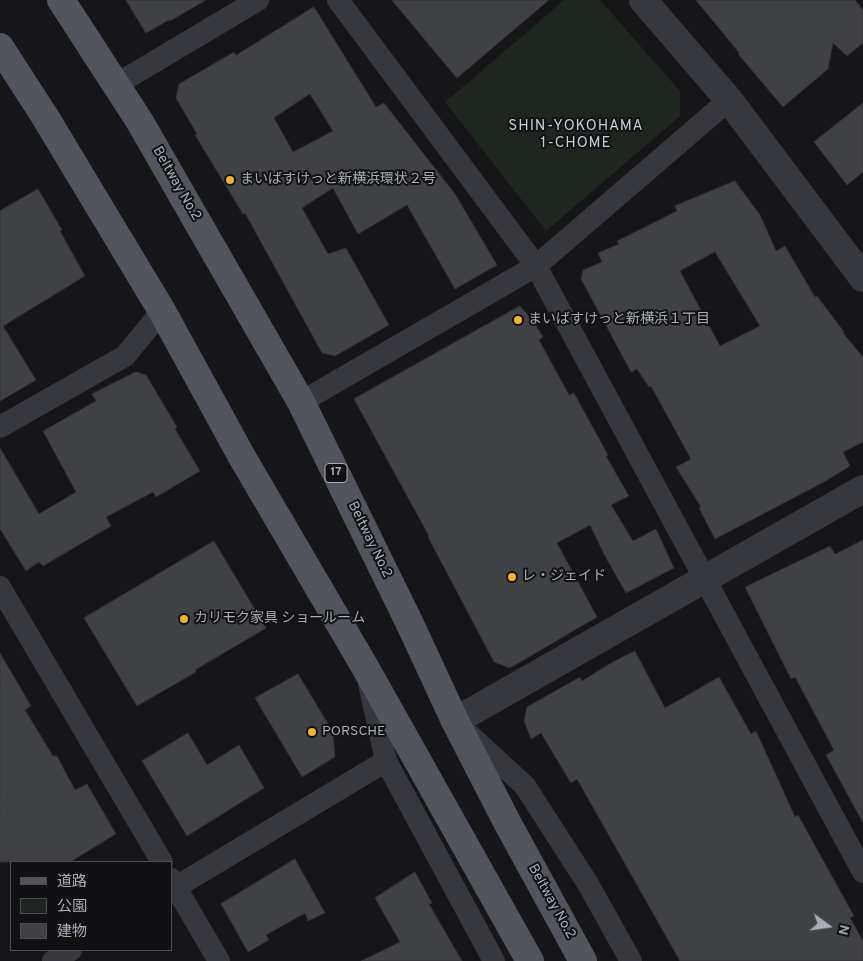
<!DOCTYPE html>
<meta charset="utf-8">
<style>
body{margin:0}
#map{position:relative;width:863px;height:961px;overflow:hidden;background:#161618;font-family:Overpass,"Noto Sans JP",sans-serif}
canvas{display:block}
.legend{position:absolute;left:10px;top:861px;width:162px;height:90px;box-sizing:border-box;background:#111113;border:1px solid #4d4f55;margin:0;padding:6px 9px;list-style:none;font-size:15px;color:#a8adb8}
.legend li{display:flex;align-items:center;gap:10px;height:25px}
.legend b{width:25px;border:1px solid #4d4f55}
.north{position:absolute;left:803px;top:901px;width:50px;height:50px;-webkit-text-stroke:4px #111113;paint-order:stroke;rotate:104deg;font-size:14px;font-weight:700;line-height:20px;text-align:center;color:#a8adb8}
.north::after{content:'';display:block;margin:auto;width:18px;height:22px;background:#a8adb8;clip-path:polygon(50% 0,100% 100%,50% 72%,0 100%)}
</style>
<div id="map">
<canvas width="863" height="961"></canvas>
<ul class="legend">
<li><b style="height:6px;background:#53555c"></b>道路</li>
<li><b style="height:14px;background:#1e261f"></b>公園</li>
<li><b style="height:14px;background:#404145"></b>建物</li>
</ul>
<div class="north">N</div>
</div>
<script>
const g = document.querySelector('canvas').getContext('2d');
g.lineJoin = 'round';
function fillPath(path, color) {
  g.fillStyle = color;
  g.fill(path, 'evenodd');
}
function trace(path, color, width, dash) {
  g.strokeStyle = color;
  g.lineWidth = width;
  g.lineCap = dash ? 'butt' : 'round';
  g.setLineDash(dash || []);
  g.stroke(path);
}
function drawText(font, color, halo, rows, align = 'center') {
  g.font = font + ' Overpass,"Noto Sans JP",sans-serif';
  g.lineWidth = 4;
  g.setLineDash([]);
  g.textBaseline = 'middle';
  g.strokeStyle = halo;
  g.fillStyle = color;
  for (const [text, x, y, turn = 0] of rows) {
    g.save();
    g.translate(x, y);
    g.rotate((+turn || 0) * Math.PI / 180);
    g.textAlign = isNaN(turn) ? turn : align;
    if (halo) g.strokeText(text, 0, 0);
    g.fillText(text, 0, 0);
    g.restore();
  }
}
const green = new Path2D(`
 M564 0H600L680 91V116L546 231 445 102Z`);
const building = new Path2D(`
 M126 0H206L170 21 169 20 146 33Z
 M392 0H549L457 78Z
 M696 0H855L863 10V43L847 56 833 43 828 69 783 107 738 54 739 53Z
 M314 7 376 107 384 103 455 194 497 265 455 289 407 205 358 234 333 188 302 208 328 254 346 248 389 325 335 356 322 353 245 213 243 214 195 135 197 134 176 98 179 84 234 52 236 55ZM310 94 333 131 293 152 274 118Z
 M863 103V172L847 185 814 142Z
 M735 181 760 215 776 251 785 246 815 297 817 296 844 332 843 333 863 357V442L843 452 850 466 824 482 715 539 699 508 701 507 676 467 691 459 651 386 649 387 637 369 631 372 581 279 583 270 602 262 598 253 619 244 617 241 677 211 675 206ZM715 252 760 326 720 346 680 271Z
 M38 189 62 230 60 231 85 276 3 326 36 380 0 401V211Z
 M520 306 533 321 543 337 539 340 569 395 574 393 608 455 606 456 629 496 611 505 633 541 656 529 674 568 626 593 605 556 590 525 557 543 597 617 510 668 494 662 428 537 429 536 354 399Z
 M136 372 146 375 177 427 175 429 200 471 156 497 153 492 106 517 111 526 43 566 39 562 26 571 0 529V448L39 514 76 492 43 431 96 401 92 394Z
 M863 540V823L826 755 834 750 795 677 791 679 745 587 830 546 835 554Z
 M214 541 266 628 195 670 196 672 137 706 84 618Z
 M635 651 665 708 719 677 751 734 756 731 795 817 798 815 854 916 850 918 863 941V961H680L577 779 571 783 541 733 531 739 524 721 527 707 580 677 582 681 611 663Z
 M0 653 31 706 25 710 53 756H57L75 790 87 784 116 834 70 862H0Z
 M298 674 333 732 335 757 302 777 255 698Z
 M188 733 207 765 239 745 264 788 187 836 142 761Z
 M295 859 325 913 308 921 305 913 266 935 269 940 248 952 221 904Z
 M415 872 432 903 429 904 462 961H361L400 942 375 898Z`);
const minor = new Path2D(`
 M338 0 536 266 863 872
 M117 84 258 0
 M301 402 536 266 729 100
 M0 427 125 356 162 311
 M0 587 162 862
 M369 684 386 761 494 961
 M461 727 525 786 588 884 631 961
 M171 879 219 961
 M171 890 386 761
 M53 961 71 950`);
const tertiary = new Path2D(`
 M643 0 729 100 863 278
 M455 721 863 489`);
const primary = new Path2D(`
 M61 0 140 122 301 402 410 624 455 721 508 824 583 961
 M0 47 44 115 162 311 242 457 365 667 530 961`);
const markers = [
 [230,180,5,"#f2b134"],
 [518,320,5,"#f2b134"],
 [512,577,5,"#f2b134"],
 [184,619,5,"#f2b134"],
 [312,732,5,"#f2b134"]
];
const shields = [
 [336,473,22]
];
const shieldNames = [
 ["17",336,473]
];
const poiNames = [
 ["まいばすけっと新横浜環状２号",240,180],
 ["まいばすけっと新横浜１丁目",528,320],
 ["レ・ジェイド",522,577],
 ["カリモク家具 ショールーム",194,619],
 ["PORSCHE",322,732]
];
const streetNames = [
 ["Beltway No.2",176,184,60],
 ["Beltway No.2",369,540,64],
 ["Beltway No.2",551,902,61]
];
const neighbourhoodNames = [
 ["SHIN-YOKOHAMA",576,127],
 ["1-CHOME",576,144]
];
fillPath(green, '#1e261f');
fillPath(building, '#404145');
trace(building, '#303034', 1);
trace(minor, '#37383d', 22);
trace(tertiary, '#37383d', 28);
trace(primary, '#53555c', 28);
for (const [x, y, r, color] of markers) {
  const dot = new Path2D();
  dot.arc(x, y, r, 0, 2 * Math.PI);
  g.fillStyle = color;
  g.fill(dot);
  trace(dot, '#111113', 2);
}
for (const [x, y, w] of shields) {
  const box = new Path2D();
  box.roundRect(x - w / 2, y - 9.5, w, 19, 4);
  g.fillStyle = '#111113';
  g.fill(box);
  trace(box, '#a8adb8', 1);
}
drawText('bold 12px', '#a8adb8', null, shieldNames);
drawText('14px', '#a8adb8', '#111113', poiNames, 'left');
drawText('14px', '#a8adb8', '#111113', streetNames);
g.letterSpacing = '1px';
drawText('15px', '#c9ccd4', '#111113', neighbourhoodNames);
g.letterSpacing = '0px';
</script>
